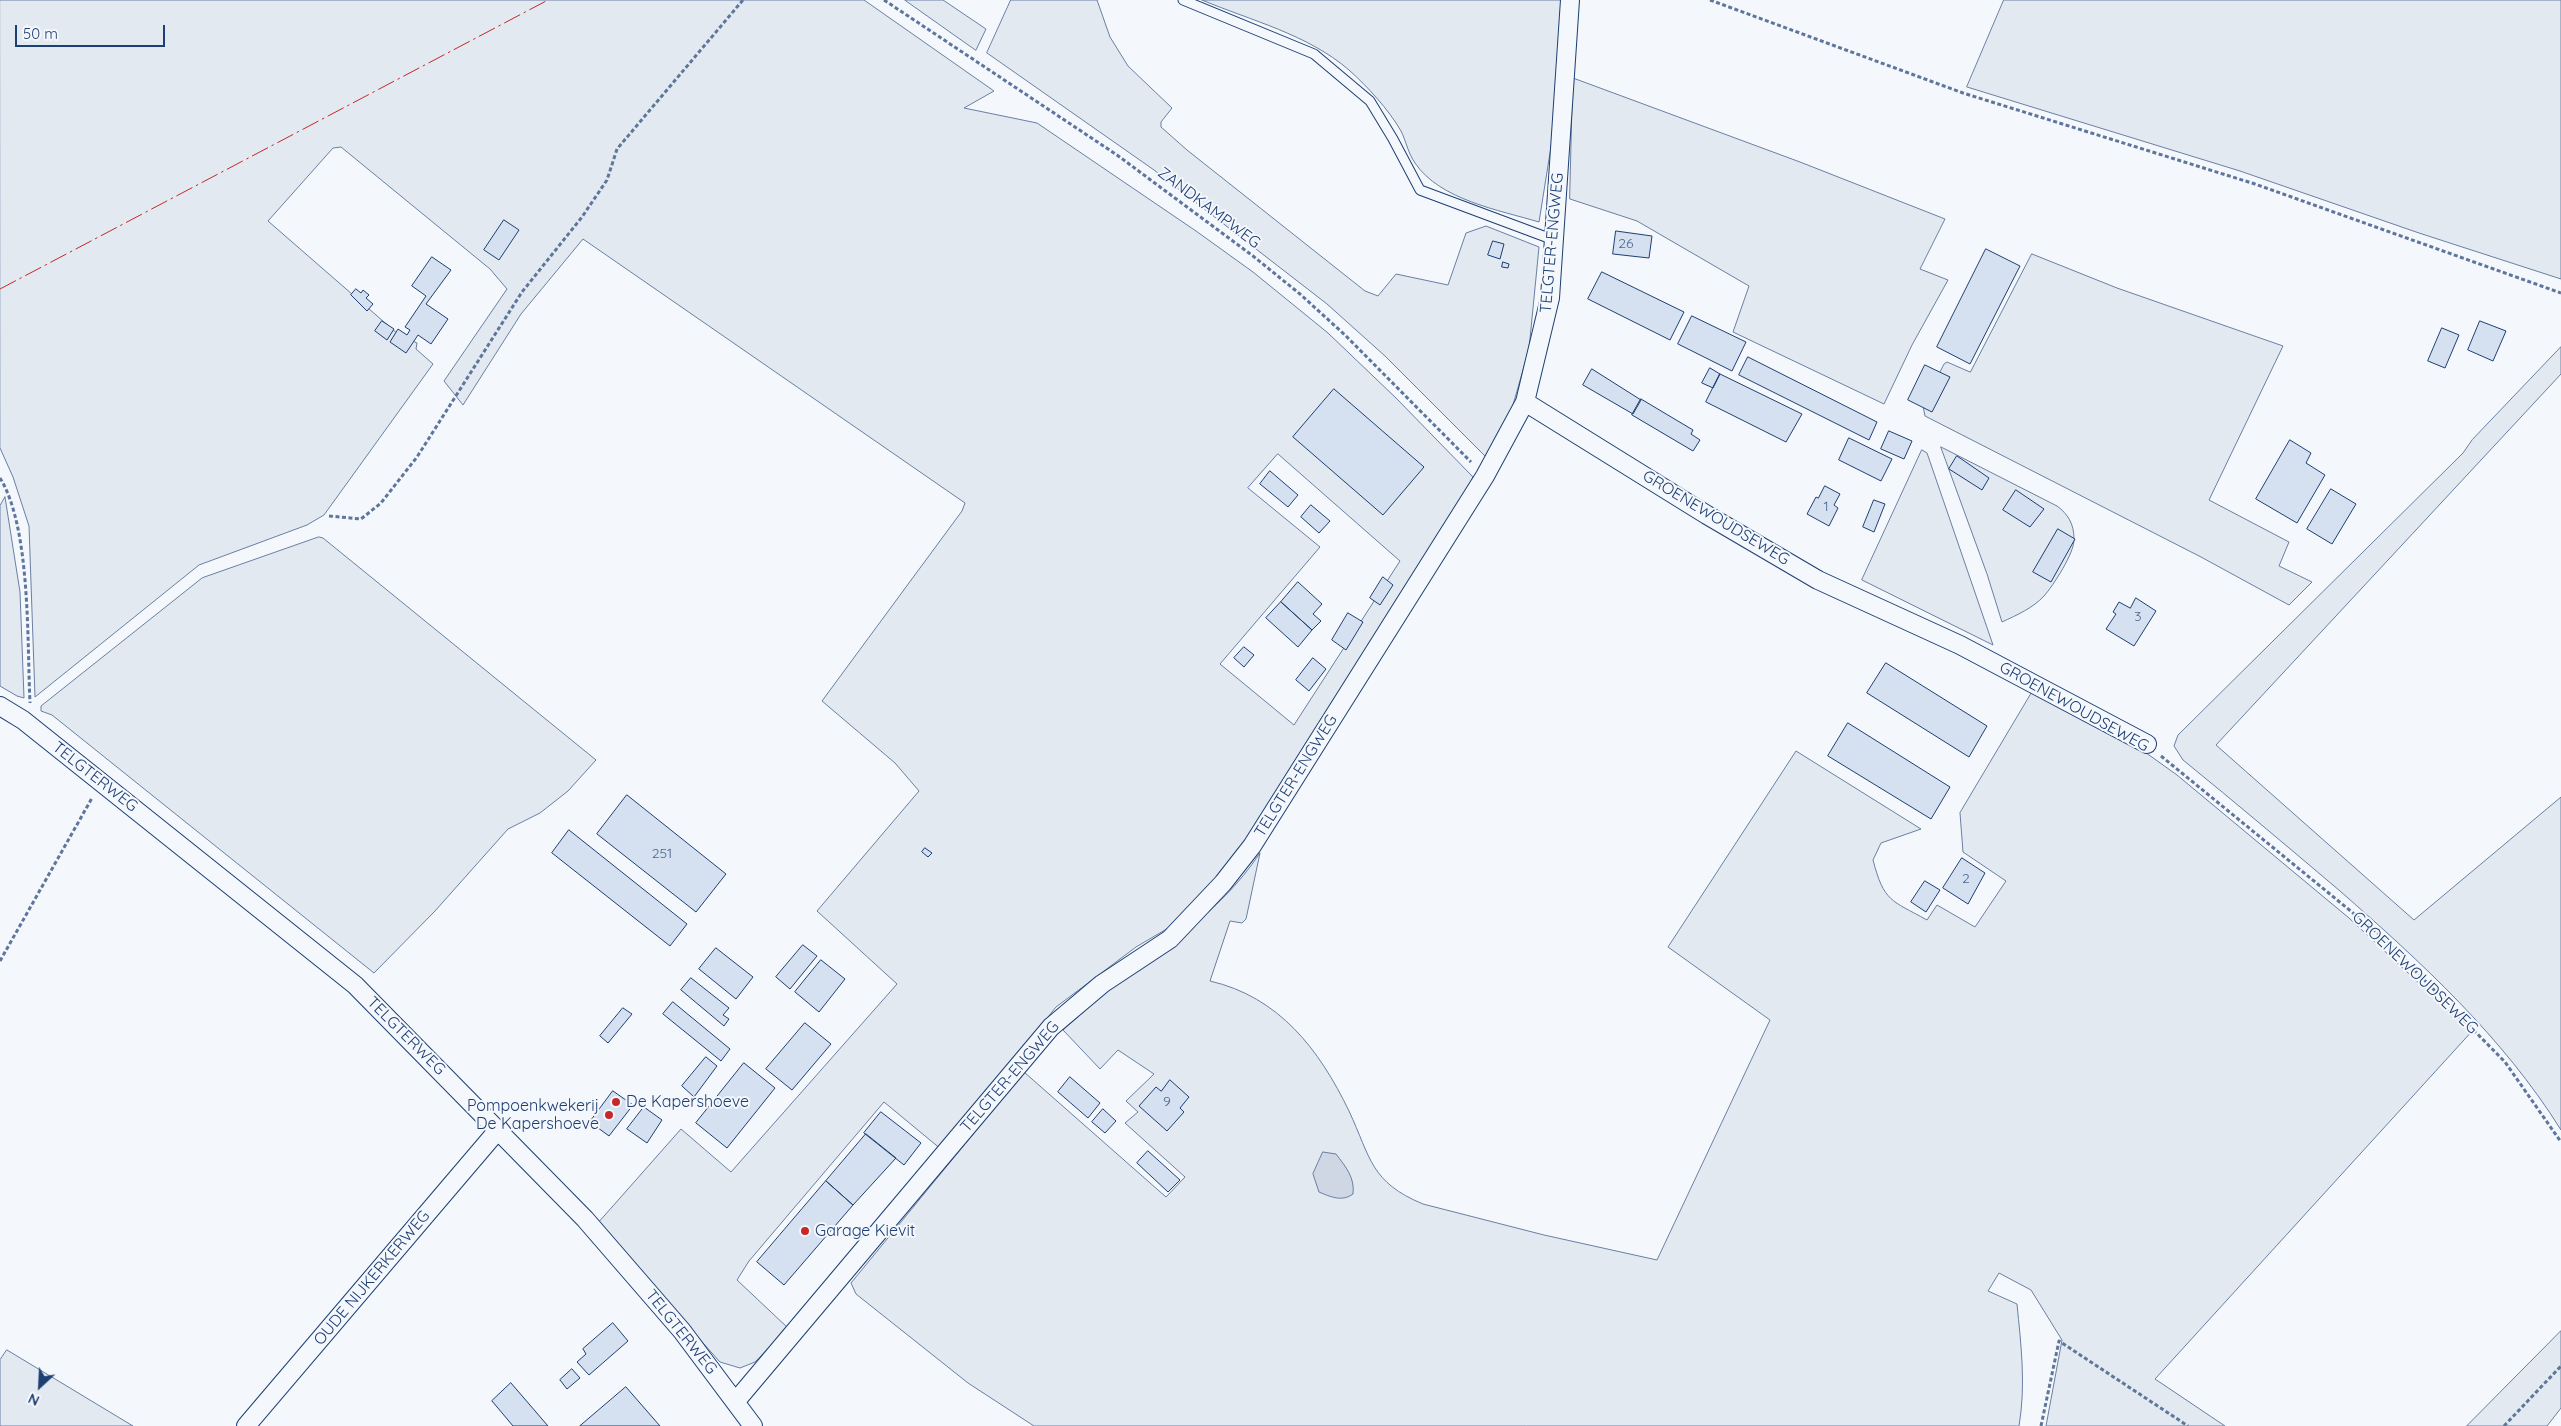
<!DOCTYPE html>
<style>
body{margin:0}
#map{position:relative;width:2561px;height:1426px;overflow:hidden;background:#f4f7fb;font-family:Quicksand,sans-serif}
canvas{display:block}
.north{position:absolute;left:15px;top:1361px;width:50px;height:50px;-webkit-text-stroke:4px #f4f7fb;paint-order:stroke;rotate:205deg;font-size:14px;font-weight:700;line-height:20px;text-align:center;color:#1d3f73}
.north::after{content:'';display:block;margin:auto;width:18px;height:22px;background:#1d3f73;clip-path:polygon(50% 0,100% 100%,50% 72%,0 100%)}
.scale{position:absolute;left:15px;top:25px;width:150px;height:22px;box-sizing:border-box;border:2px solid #1d3f73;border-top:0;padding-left:6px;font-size:15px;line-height:18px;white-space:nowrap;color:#1d3f73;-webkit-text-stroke:4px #f4f7fb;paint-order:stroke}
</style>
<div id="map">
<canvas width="2561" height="1426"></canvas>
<div class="north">N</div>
<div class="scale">50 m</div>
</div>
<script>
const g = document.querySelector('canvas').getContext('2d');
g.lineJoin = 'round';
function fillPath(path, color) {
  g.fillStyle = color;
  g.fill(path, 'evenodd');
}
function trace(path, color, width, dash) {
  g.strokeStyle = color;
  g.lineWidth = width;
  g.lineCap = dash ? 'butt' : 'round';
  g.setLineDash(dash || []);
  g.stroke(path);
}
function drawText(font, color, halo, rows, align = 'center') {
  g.font = font + ' Quicksand,sans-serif';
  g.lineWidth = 4;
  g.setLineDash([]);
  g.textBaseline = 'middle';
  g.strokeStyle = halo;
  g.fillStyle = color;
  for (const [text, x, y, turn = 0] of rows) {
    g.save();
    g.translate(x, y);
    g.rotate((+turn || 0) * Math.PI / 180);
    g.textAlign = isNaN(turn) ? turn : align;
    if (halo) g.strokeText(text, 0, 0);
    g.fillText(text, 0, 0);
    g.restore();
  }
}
const green = new Path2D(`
 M0 0H864L994 91 964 108 1037 123 1196 231 1253 272 1328 333 1396 398 1473 477 1466 496 1262 818 1225 869 1170 927 1136 947 1056 1007 942 1150 884 1102 749 1261 737 1280 788 1328 755 1362 740 1368 720 1362 597 1224 681 1129 731 1172 897 984 817 911 919 791 895 763 822 701 962 511 965 503 583 239 521 314 463 405 444 381 507 289 490 269 341 147 333 148 268 221 399 335 417 343 416 349 433 364 324 515 307 525 199 565 35 697 29 526 13 477 0 448ZM1278 454 1400 561 1294 725 1220 664 1320 547 1248 488Z
 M905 0H943L986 29 976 50Z
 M1011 0H1097L1110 37 1128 66 1172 108 1161 122V127L1187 150 1365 291 1378 296 1396 274 1448 285 1466 233 1486 226 1539 247 1529 349 1509 419 1488 459 1385 356 1327 304 1154 170 987 53Z
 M1202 0H1562L1553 134 1539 222C1499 210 1440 200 1415 163 1408 153 1406 141 1401 131 1389 110 1367 86 1349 70 1307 34 1252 21 1202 0Z
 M2004 0H2561V279L2419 233 2240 171 1967 87Z
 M1573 78 1800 162 1945 219 1920 269 1948 280 1912 345 1884 404 1733 332 1749 286 1637 221 1570 199Z
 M2032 254 2117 288 2283 346 2209 500 2289 542 2279 566 2312 582 2289 605 2201 557 1925 416 1923 406 1944 364 1947 362 1970 372Z
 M2561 347V374L2216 745 2414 920 2561 797V1130C2503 1037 2421 962 2340 891 2288 847 2236 803 2183 760L2174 746 2178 735 2463 453 2472 440Z
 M1941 447 2057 506C2068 514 2074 524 2074 539 2075 552 2053 586 2044 596 2033 608 2017 615 2002 622L1987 574Z
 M1922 450 1927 453 1993 645 1862 580Z
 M5 497 20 592 24 698 17 696 0 686V506Z
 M319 537 323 538 596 760 568 791 540 813 508 829 435 911 374 973 52 715 41 711V706L202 578Z
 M2034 689 2135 745 2177 775 2349 918 2449 1011 2474 1029 2155 1379 2225 1426H2046L2062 1340 2031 1290 1999 1273 1988 1291 2017 1304C2021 1345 2026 1385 2019 1426H1034L968 1383 856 1294 851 1283 1024 1072 1166 1197 1185 1177 1125 1123 1138 1112 1126 1101 1154 1074 1118 1050 1100 1069 1063 1030C1078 1017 1092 1004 1106 991 1163 945 1217 917 1260 853L1246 919 1242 923 1230 921 1210 981C1279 997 1319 1049 1349 1111 1371 1158 1370 1182 1423 1204L1544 1235 1657 1260 1770 1020 1668 947 1796 751 1921 829 1881 843 1873 860C1884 902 1891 900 1927 920L1937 905 1975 927 2006 881 1963 852 1960 813Z
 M2561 1331V1408L2547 1426H2467Z
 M7 1350 133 1426H0V1360Z`);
const water = new Path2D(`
 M1323 1152 1336 1154C1346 1167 1355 1178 1353 1194 1342 1202 1331 1197 1319 1192L1313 1174Z`);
const building = new Path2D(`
 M504 220 519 230 499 260 484 250Z
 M1616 231 1652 236 1649 258 1613 254Z
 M1493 241 1504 244 1500 259 1488 255Z
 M1986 249 2020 266 1970 364 1937 347Z
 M432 257 451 270 426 304 448 319 431 344 418 335 406 353 390 342 398 329 407 335 410 330 405 327 426 296 412 286Z
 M1503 262 1509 264 1508 268 1502 267Z
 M1602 272 1684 312 1670 340 1588 299Z
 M356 289 361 293 363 290 369 295 366 298 373 304 367 311 351 295Z
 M1692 316 1746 342 1732 371 1678 344Z
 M382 321 394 329 387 340 375 331Z
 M2480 321 2506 331 2493 361 2468 350Z
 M2442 328 2459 335 2445 368 2428 361Z
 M1748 357 1877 422 1869 440 1739 375Z
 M1925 365 1950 377 1932 412 1908 400Z
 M1710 368 1720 374 1713 388 1702 383Z
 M1592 369 1641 400 1633 414 1583 385Z
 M1720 374 1802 414 1786 442 1706 402Z
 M1334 389 1424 467 1383 515 1293 437Z
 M1641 399 1693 430 1691 434 1700 440 1693 451 1632 415Z
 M1889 431 1912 441 1904 459 1881 449Z
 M1849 438 1892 459 1881 481 1839 460Z
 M2290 440 2311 453 2306 463 2325 475 2297 523 2256 499Z
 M1957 456 1989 478 1982 490 1949 469Z
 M1270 471 1298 495 1288 507 1260 484Z
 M1825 486 1840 494 1834 505 1838 508 1829 526 1807 514 1816 497 1818 498Z
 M2331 489 2356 504 2332 544 2307 529Z
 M2016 490 2044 509 2030 527 2003 510Z
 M1874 500 1885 504 1874 532 1863 527Z
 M1311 505 1330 521 1319 533 1301 517Z
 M2058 529 2075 539 2051 582 2033 572Z
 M1383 577 1393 585 1380 605 1370 598Z
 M1298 582 1322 604 1313 614 1321 621 1312 630 1281 602Z
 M2136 598 2156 611 2134 646 2106 629 2116 614 2113 612 2119 602 2130 608Z
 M1281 602 1312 630 1298 647 1266 618Z
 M1348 613 1363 622 1346 650 1332 640Z
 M1244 647 1254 655 1244 667 1234 658Z
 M1313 658 1326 669 1309 691 1296 680Z
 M1886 663 1987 726 1969 757 1867 693Z
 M1848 723 1950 787 1931 819 1828 756Z
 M627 795 726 874 696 912 597 834Z
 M569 830 687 924 670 946 552 853Z
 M925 848 932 853 928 857 922 852Z
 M1962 858 1985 873 1968 904 1943 888Z
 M1925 881 1940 890 1926 912 1911 902Z
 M803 945 817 956 790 989 776 977Z
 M716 948 753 977 736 999 699 969Z
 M821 960 845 979 819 1012 795 992Z
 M691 978 729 1008 723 1015 729 1019 724 1026 681 990Z
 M673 1002 730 1049 721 1061 663 1014Z
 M623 1008 632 1014 608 1043 600 1036Z
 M805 1023 831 1044 792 1090 766 1069Z
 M706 1057 717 1066 694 1097 682 1086Z
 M744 1063 775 1088 727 1148 696 1123Z
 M1070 1077 1100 1103 1088 1118 1058 1092Z
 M1170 1080 1189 1097 1180 1108 1184 1112 1167 1131 1139 1106 1156 1087 1161 1091Z
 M613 1091 633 1105 609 1136 590 1122Z
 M644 1107 662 1120 647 1143 627 1129Z
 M1103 1109 1116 1121 1105 1133 1092 1122Z
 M881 1112 921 1143 904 1165 864 1133Z
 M866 1134 896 1158 853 1205 826 1181Z
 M1148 1151 1180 1180 1168 1192 1137 1163Z
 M826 1181 853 1205 784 1285 757 1262Z
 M613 1323 628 1341 589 1375 577 1362 586 1354 583 1349Z
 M572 1369 580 1378 567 1389 560 1380Z
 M511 1383 548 1426H513L492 1401Z
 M626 1387 660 1426H580Z`);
const path = new Path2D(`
 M884 0 1117 155 1253 256 1300 294 1345 335 1471 462
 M1710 0 1963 93 2255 184 2561 293
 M0 478C31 528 27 642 30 703
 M329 516 361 519 381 503 417 457 522 292 582 217 607 180 617 149 743 0
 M2161 756 2380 935 2505 1062 2561 1142
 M0 961 92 798
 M2041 1426 2059 1341 2188 1426
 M2504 1426 2561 1366`);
const service = new Path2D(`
 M1183 0 1314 54 1370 101 1393 139 1420 190 1554 240`);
const minor = new Path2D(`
 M1525 402 1707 515 1818 580 1960 645 2147 744
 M0 706 23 720 355 985 585 1219 682 1331 753 1426
 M736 1401 1051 1027 1102 984 1170 939 1223 883 1252 846 1485 476 1525 402 1550 298 1570 0
 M246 1426 498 1130`);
const power = new Path2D(`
 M0 289 548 0`);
const markers = [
 [616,1102,5,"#c62828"],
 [609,1115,5,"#c62828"],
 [805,1231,5,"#c62828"]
];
const numberNames = [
 ["26",1626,244],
 ["1",1826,507],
 ["3",2138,617],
 ["251",662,854],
 ["2",1966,879],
 ["9",1167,1102]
];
const streetNames = [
 ["ZANDKAMPWEG",1209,208,37],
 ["TELGTER-ENGWEG",1552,243,-85],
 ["GROENEWOUDSEWEG",1716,518,31],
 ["GROENEWOUDSEWEG",2074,707,29],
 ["TELGTER-ENGWEG",1296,776,-58],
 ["TELGTERWEG",95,777,38],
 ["GROENEWOUDSEWEG",2415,973,44],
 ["TELGTERWEG",406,1036,45],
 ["TELGTER-ENGWEG",1010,1077,-49],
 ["OUDE NIJKERKERWEG",372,1278,-50],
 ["TELGTERWEG",681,1332,51]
];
const poiNames = [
 ["De Kapershoeve",626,1102],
 ["Pompoenkwekerij",599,1106,"right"],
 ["De Kapershoeve",599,1124,"right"],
 ["Garage Kievit",815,1231]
];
fillPath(green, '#e3e9f0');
trace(green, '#687fa3', 1);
fillPath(water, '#cfd7e4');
trace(water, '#687fa3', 1);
fillPath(building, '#d5e0f0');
trace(building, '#1d3f73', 1);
trace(service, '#1d3f73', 11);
trace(minor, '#1d3f73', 20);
trace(path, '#5e769c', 3, [4, 2.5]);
trace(service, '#f4f7fb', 9);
trace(minor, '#f4f7fb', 18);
trace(power, '#c62828', 1, [18, 4, 2.5, 4]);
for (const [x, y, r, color] of markers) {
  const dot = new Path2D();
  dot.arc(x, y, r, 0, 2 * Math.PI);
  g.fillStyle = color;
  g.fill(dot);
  trace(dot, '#f4f7fb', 2);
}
drawText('14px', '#4b6792', null, numberNames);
drawText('16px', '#1d3f73', '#f4f7fb', streetNames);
drawText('16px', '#1d3f73', '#f4f7fb', poiNames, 'left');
</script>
